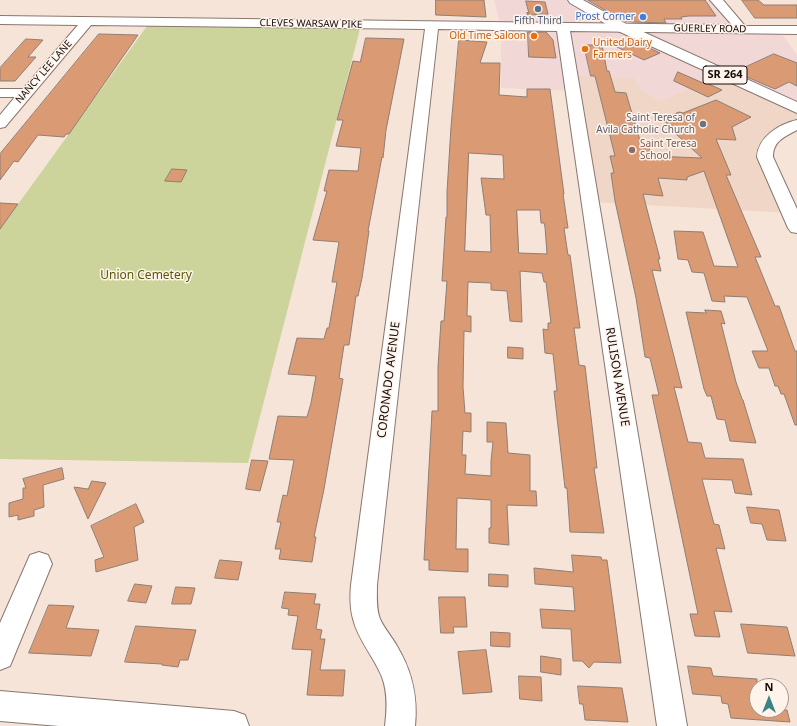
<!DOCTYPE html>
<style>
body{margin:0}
#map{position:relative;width:797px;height:726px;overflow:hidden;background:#f7e4d9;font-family:"Noto Sans",sans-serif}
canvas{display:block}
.north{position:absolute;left:749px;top:678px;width:40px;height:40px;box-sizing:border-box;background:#fff3ec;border:1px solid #a19791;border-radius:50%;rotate:0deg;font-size:11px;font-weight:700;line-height:16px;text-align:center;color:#130d09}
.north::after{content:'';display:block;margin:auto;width:14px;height:18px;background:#3b8385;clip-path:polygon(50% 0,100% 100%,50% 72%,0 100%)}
</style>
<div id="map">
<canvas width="797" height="726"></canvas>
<div class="north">N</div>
</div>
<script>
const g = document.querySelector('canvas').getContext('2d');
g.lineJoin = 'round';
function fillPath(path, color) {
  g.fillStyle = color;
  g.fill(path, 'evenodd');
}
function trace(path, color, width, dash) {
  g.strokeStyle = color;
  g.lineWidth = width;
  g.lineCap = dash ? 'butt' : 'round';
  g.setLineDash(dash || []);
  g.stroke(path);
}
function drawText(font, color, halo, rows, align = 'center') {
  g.font = font + ' "Noto Sans",sans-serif';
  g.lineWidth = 3;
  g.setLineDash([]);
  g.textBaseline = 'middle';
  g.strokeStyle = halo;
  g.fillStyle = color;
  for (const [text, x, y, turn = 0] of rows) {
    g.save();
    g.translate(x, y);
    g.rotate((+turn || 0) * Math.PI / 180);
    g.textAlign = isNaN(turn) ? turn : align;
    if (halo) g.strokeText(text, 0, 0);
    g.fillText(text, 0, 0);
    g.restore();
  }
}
const commercial = new Path2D(`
 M494 0H651L655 2 716 0 742 30H779L797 55V108L721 74 661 101 641 89 634 78 572 91 501 88V27Z`);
const built = new Path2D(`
 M721 74 797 108V124L766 144 790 213 590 202 570 76 634 78 641 89 661 101Z`);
const green = new Path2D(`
 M150 22 361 25 248 463 0 459V229Z`);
const building = new Path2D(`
 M436 0H484L486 17 436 15Z
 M588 0H705L716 16H689L681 17 682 19H664L666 23 633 22 624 21Z
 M742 0H758L764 5H797V18H755Z
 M526 1 545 2 548 14 530 15 535 21H528L527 12 529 14Z
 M528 32H546L553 40 556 58 529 57Z
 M99 34 138 35 69 134H66L64 137 38 135 18 162 14 161 0 180V154Z
 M366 38 404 39 386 130 383 158 382 157 368 231H369L362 278 358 296H356L349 345H344L339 378 343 379 324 489 314 537H316L312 562 279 559 281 549H275L281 522H277L283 495 287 496 294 460 269 459 278 416 307 417 311 403 316 376 288 374 297 338 324 339 327 328H329L337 282H332L339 242 313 240 327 191H324L329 170 358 171 361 148 336 146 343 120H337L353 61 360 62Z
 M26 39 43 40 28 57H36L15 81H0V68Z
 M459 40 487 42 480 63H500L499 95 527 97V89H550L564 194H563L568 228H564L568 255H570L580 328H574L579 365 585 366 597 468H594L604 533 570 532 567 488H565L554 391H557L553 354 545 353 543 329 548 330V323H551L546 282H544L542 273 520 271 522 322 510 321 507 291 491 290V283L468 282 467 316H471V332L464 331 463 387 465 413H471V432L463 431 462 455H466L465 474 491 476V461L493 442H487V422L506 423 508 453 530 455V491H536L537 506 507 505 509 545 489 543V528H491V500L457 498 456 549H468V572L429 570V560H424L432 411H438V367L441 321H444L447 281H442L446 217H447V192L451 127ZM469 153 503 155 504 179 481 178 486 215H490L491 252 465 251ZM517 210H540L541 223H544L545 227 547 254 519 253Z
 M633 40 660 53 644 60 617 47Z
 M584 45H602L607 71H609L615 92 626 93 641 144H648L652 156 702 158 676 134 677 129 661 120 679 112 683 113 716 100 751 117 732 127 736 140 716 139 731 175H726L761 257H755L775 306H779L795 351H797V425H795L784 394H781L778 386H775L769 368H759L752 351H768L747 297 724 296 725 302 712 301 704 273 692 272 688 260 678 259 674 231 703 232 714 266 738 267 704 171 687 177V180L658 178 663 196 643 194 660 259H658L661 271 652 270 682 388 674 387 688 442 701 443 705 458 743 459 752 495 735 493 732 480 702 479 714 524 719 525 725 549 716 548 732 612 714 611 720 637 695 636 690 614H698L652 395H659L650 358 645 357 636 298 615 201 611 173H614L610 156H615L595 76H591Z
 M774 54 797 63V86L789 82 775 89 735 72Z
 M678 72 703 83 704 82 722 90 708 97 674 81Z
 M172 169 187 170 181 182 165 181Z
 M0 203 18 204 0 229Z
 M705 310 721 311 725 324 721 323 736 382 742 399 743 400 756 443 730 441 725 420 717 419 711 396H707L704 389 686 312 706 313Z
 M508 347 523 348V359L508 358Z
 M252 460 268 461 260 491 246 489Z
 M62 468 64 479 43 485 44 507 34 510V516L18 520V515L9 517V503L23 499V488H26L23 479Z
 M92 481 106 483 88 519 74 487 88 489Z
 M136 504 144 522 134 527 138 560 96 572 95 560 104 557 91 526Z
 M747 507 779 510 786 541 767 540 762 524 751 523Z
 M572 555 601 557 602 560H607L621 663 594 662 589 668 582 661H573L571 629 542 628 540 609 575 611 573 587 535 584 534 568 573 572Z
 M220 560 242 562 238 580 215 578Z
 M489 574 508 575V587L489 586Z
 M135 584 152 586 146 603 128 601Z
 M176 587 195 588 191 604H172Z
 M285 592 316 594 314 604H320L316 629 322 630 320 639H325L320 670H345L343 696 307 695 312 650 292 649 298 616 288 615 289 609 282 608Z
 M439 597H465L467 627H453L454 633H441Z
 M49 605 74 606 66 628 99 630 91 656 29 653Z
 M741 624 787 627 795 656 748 653Z
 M136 626 196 630 188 660H180L178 667 162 665V664L125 662Z
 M491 632 510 633V647L491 646Z
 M486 650 492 692 463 694 458 652Z
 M541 656 561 659V675L541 672Z
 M688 666 711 668 713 676 757 679V710H787L790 722 731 718 728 704 722 703 721 696 693 694Z
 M519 676 541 677 542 701 520 699Z
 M578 686 622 688 628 722 585 720 583 704H580Z`);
const minor = new Path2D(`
 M710 0H723L745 26H797V34L570 31 687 726H657L557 31 438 29 377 585C377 596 376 609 380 619 384 628 392 637 397 646 412 671 418 696 415 726H385C387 710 388 693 382 677 374 657 358 640 353 619 350 608 350 596 351 585L425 29 91 25 5 127 0 128V115L15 97H0V89H23L78 25 0 24V16L732 25Z
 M797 120V130C784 137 773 141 773 157L797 209V233L791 232 788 228 757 157C758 137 779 124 797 120Z
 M39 552 48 555 52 564 10 666 0 670V623L30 555Z
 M0 691 234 711 245 715 249 726H59L0 721Z`);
const major = new Path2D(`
 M568 0H583L628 25 797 102V113L618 31 570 3Z`);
const markers = [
 [538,9,4,"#5c6f8a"],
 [643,17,4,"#3f7fe0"],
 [534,36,4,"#e8710a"],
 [585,49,4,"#e8710a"],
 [703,124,4,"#6b7280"],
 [632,150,4,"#8d6e63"]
];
const farShopnames = [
 ["Prost Corner",635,17]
];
const farServicenames = [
 ["Fifth Third",538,21]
];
const farStreetnames = [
 ["CLEVES WARSAW PIKE",311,24,1],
 ["GUERLEY ROAD",710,29,1],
 ["NANCY LEE LANE",44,72,-49]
];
const farFoodnames = [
 ["Old Time Saloon",526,36],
 ["United Dairy",593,43,"left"],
 ["Farmers",593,55,"left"]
];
const farWorshipnames = [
 ["Saint Teresa of",695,118],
 ["Avila Catholic Church",695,130]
];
const farEducationnames = [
 ["Saint Teresa",640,144],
 ["School",640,156]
];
const shields = [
 [725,75,44]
];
const shieldNames = [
 ["SR 264",725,75]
];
const parkNames = [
 ["Union Cemetery",146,276]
];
const streetNames = [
 ["RULISON AVENUE",617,377,81],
 ["CORONADO AVENUE",389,380,-83]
];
fillPath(commercial, '#f2d7d7');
fillPath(built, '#f0d6c7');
fillPath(green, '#cdd49b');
fillPath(building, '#da9a73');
trace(building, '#8f7e74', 1);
trace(minor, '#89776e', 2);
trace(major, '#89776e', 2);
fillPath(minor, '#fff');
fillPath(major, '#fff');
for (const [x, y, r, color] of markers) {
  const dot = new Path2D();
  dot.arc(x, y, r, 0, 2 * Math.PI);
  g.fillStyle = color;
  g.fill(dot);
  trace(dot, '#fff3ec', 1.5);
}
drawText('10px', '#366cbe', '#fff3ec', farShopnames, 'right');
drawText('10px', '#4e5e75', '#fff3ec', farServicenames);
drawText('10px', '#130d09', '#fff3ec', farStreetnames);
drawText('10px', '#c56008', '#fff3ec', farFoodnames, 'right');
drawText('10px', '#5b616d', '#fff3ec', farWorshipnames, 'right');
drawText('10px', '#785e54', '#fff3ec', farEducationnames, 'left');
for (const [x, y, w] of shields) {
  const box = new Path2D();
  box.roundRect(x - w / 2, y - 9, w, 18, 3);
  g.fillStyle = '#fff3ec';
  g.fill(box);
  trace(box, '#130d09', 1);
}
drawText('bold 11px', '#130d09', null, shieldNames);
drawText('12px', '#545b04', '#fff3ec', parkNames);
drawText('12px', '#130d09', '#fff3ec', streetNames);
</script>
